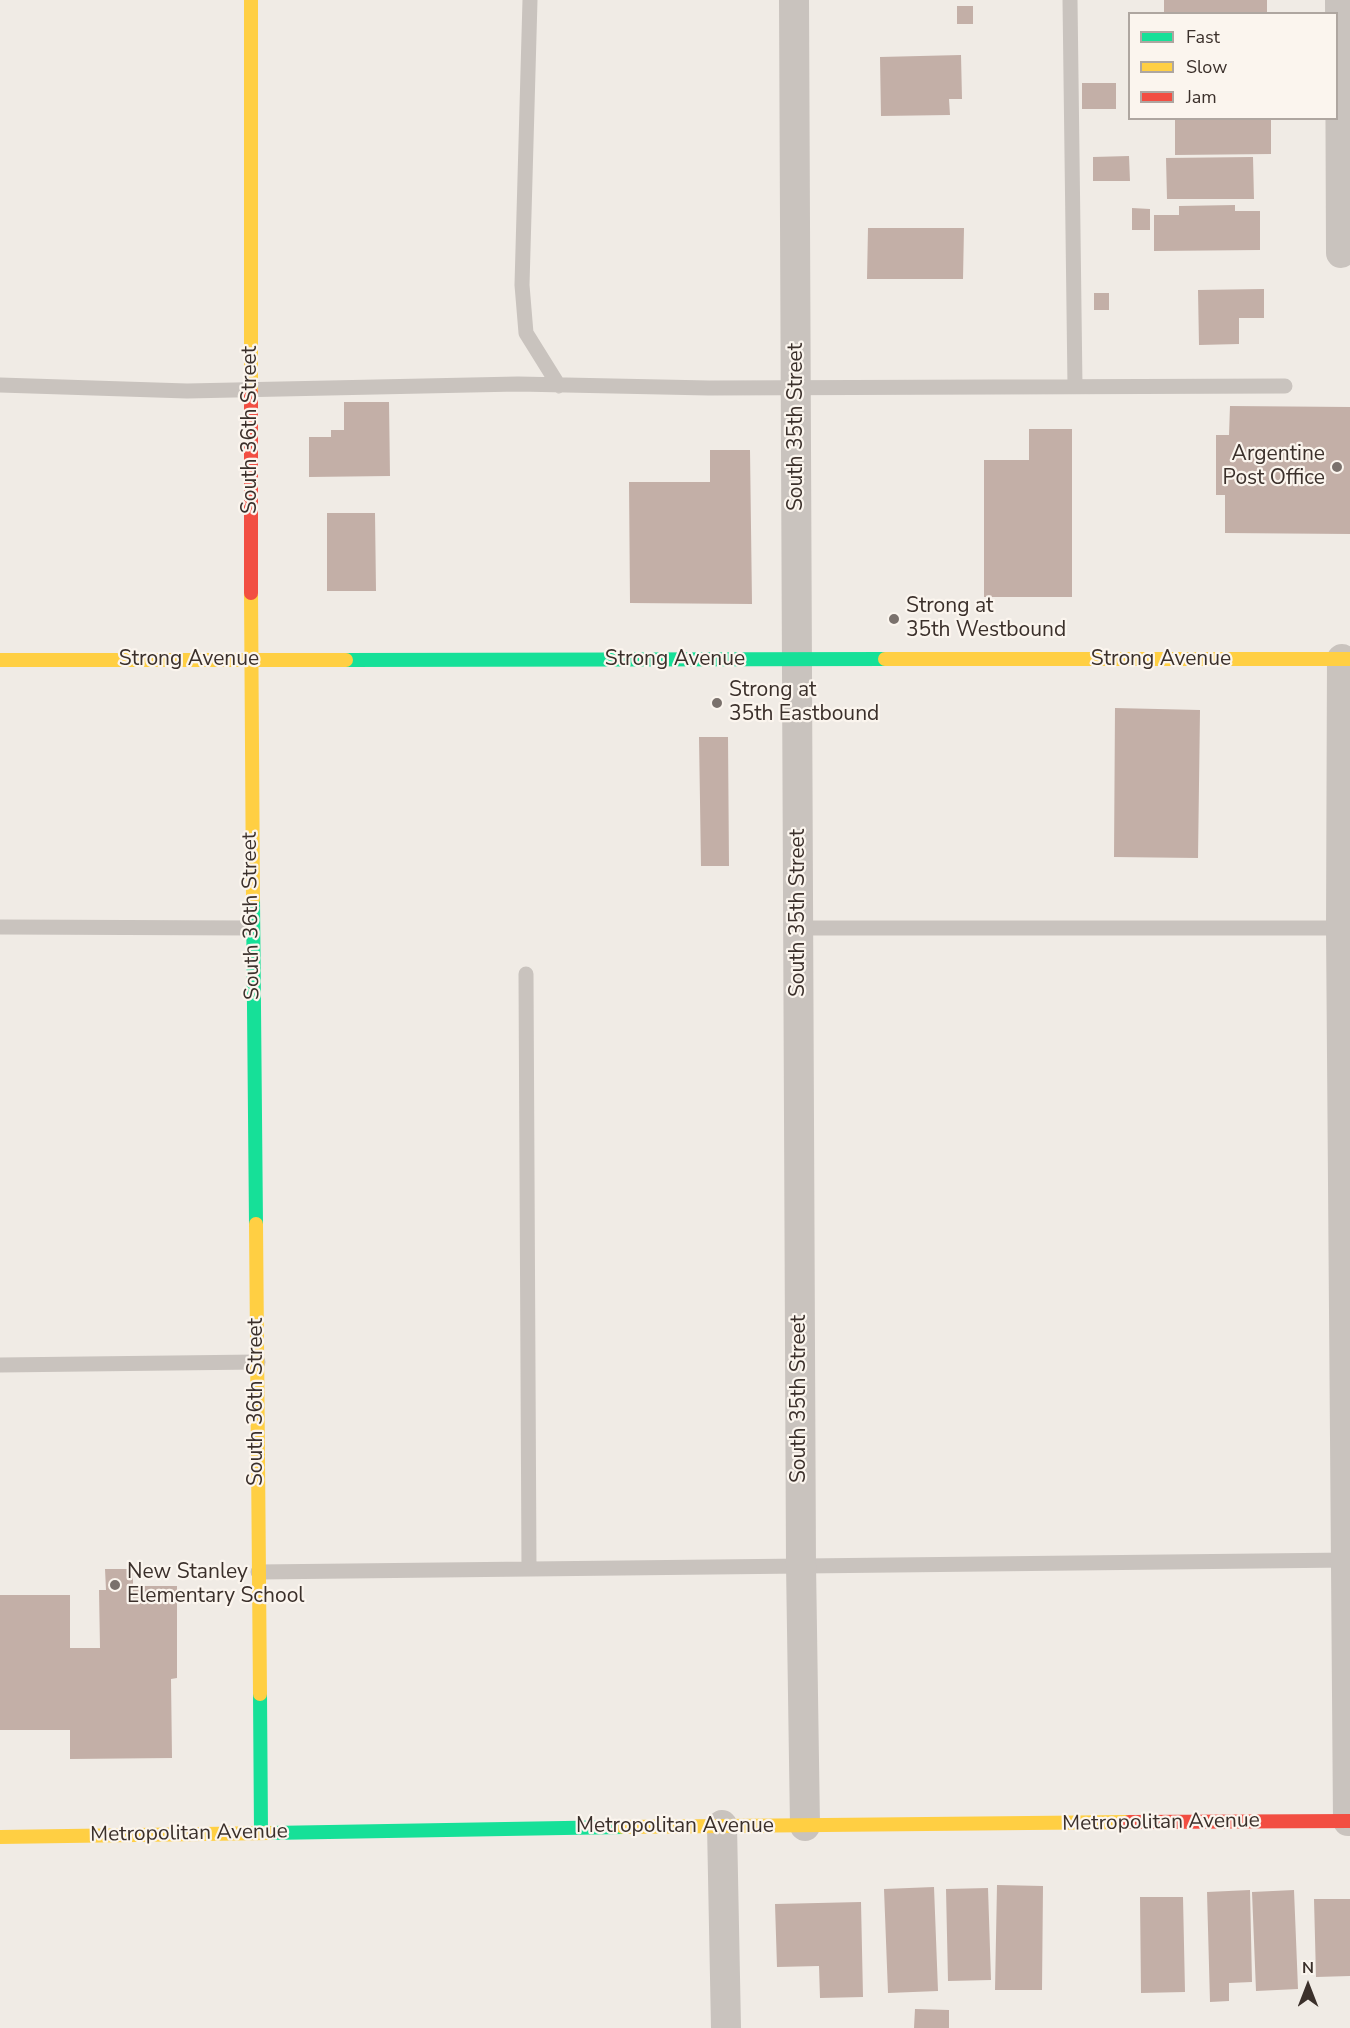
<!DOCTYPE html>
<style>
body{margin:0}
#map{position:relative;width:1350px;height:2028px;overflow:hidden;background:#f0ebe5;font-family:"Nunito Sans",sans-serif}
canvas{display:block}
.legend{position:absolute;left:1128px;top:12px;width:210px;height:108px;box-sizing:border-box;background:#fbf5ee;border:2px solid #aea6a0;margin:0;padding:8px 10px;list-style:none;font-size:18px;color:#3b302b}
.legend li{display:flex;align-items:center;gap:12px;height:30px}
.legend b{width:30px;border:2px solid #aea6a0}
.north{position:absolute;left:1278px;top:1956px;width:60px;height:60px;-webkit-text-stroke:4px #fbf5ee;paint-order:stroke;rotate:0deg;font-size:16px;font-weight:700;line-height:24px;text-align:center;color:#3b302b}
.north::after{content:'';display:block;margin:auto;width:21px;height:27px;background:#3b302b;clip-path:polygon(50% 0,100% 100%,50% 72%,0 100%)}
</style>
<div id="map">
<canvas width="1350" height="2028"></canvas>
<ul class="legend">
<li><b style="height:8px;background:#16e098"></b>Fast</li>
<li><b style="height:8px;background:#ffcf43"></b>Slow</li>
<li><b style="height:8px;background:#f24e42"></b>Jam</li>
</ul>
<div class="north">N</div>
</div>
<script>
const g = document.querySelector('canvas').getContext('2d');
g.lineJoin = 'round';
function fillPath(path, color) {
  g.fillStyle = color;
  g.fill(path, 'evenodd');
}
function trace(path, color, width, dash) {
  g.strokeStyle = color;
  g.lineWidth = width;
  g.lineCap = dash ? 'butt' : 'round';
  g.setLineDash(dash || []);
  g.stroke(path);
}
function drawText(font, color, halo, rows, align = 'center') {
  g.font = font + ' "Nunito Sans",sans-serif';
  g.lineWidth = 4.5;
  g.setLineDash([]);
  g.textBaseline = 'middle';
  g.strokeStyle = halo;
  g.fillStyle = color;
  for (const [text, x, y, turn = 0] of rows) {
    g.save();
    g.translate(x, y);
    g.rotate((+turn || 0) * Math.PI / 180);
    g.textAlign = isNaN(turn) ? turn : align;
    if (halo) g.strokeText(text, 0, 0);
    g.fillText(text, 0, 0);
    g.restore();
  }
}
const building = new Path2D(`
 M1164 0H1267V14H1164Z
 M957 6H973V24H957Z
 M961 55 962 99H949L950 115 881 116 880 57Z
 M1082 83H1116V109H1082Z
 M1175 118H1271V154L1175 155Z
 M1129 156 1130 181H1093V157Z
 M1253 157 1254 199H1167L1166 158Z
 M1235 205V211H1260V250L1154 251V215H1179V206Z
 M1132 208 1150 209V230H1132Z
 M868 228H964L963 279H867Z
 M1264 289V318H1239V344L1199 345 1198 290Z
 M1094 293H1109V310H1094Z
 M344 402H389L390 476 309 477V437H331V430H344Z
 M1230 406 1350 407V534L1225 533V495H1216V435H1229Z
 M1029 429H1072V597H984V460H1029Z
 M710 450H750L752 604 630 603 629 482H710Z
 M327 513H375L376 591H327Z
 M1115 708 1200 710 1198 858 1114 857Z
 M699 737H728L729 866H701Z
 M105 1569H133V1586H177V1678L171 1679 172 1758 70 1759V1730H0V1595H70V1648H100L99 1590H106Z
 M997 1885 1043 1886 1042 1990H995Z
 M934 1887 938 1991 888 1993 884 1889Z
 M988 1888 991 1980 948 1981 946 1889Z
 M1250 1890 1252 1982 1229 1983V2001L1210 2002 1207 1892Z
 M1294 1890 1298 1989 1256 1991 1252 1892Z
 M1140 1897H1183L1185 1992 1141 1993Z
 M1314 1899H1350V1976L1316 1977Z
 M861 1902 863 1997 820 1998 819 1966 777 1967 775 1904Z
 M915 2009 949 2010V2028H914Z`);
const lane = new Path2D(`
 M530 0 522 285 526 333 559 386
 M1070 0 1075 386
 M0 385 187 391 518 384 709 388 1285 386
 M0 927 252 928
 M799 928H1347
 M526 974 529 1568
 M0 1365 258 1362
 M258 1572 1349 1560`);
const street = new Path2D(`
 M794 0 801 1564 805 1826
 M1340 0 1341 253
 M1342 659 1341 928 1348 1821
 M722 1825 726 2028`);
const fast = new Path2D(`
 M346 660 885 659
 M253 899 256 1224
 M260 1694 261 1832
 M270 1833 623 1827`);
const slow = new Path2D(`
 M251 0V393
 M251 593 253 899
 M885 659H1350
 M0 660H346
 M256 1224 260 1694
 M623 1827 1129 1822
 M0 1837 270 1833`);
const jam = new Path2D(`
 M251 393V593
 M1129 1822 1350 1821`);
const markers = [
 [1337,467,6,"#7a716c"],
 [894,619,6,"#7a716c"],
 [717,703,6,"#7a716c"],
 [115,1585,6,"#7a716c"]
];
const streetNames = [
 ["South 35th Street",797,427,-90],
 ["South 36th Street",251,430,-90],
 ["Strong Avenue",189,660],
 ["Strong Avenue",675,660],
 ["Strong Avenue",1161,660],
 ["South 35th Street",799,913,-90],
 ["South 36th Street",252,916,-91],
 ["South 35th Street",800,1399,-90],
 ["South 36th Street",257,1402,-90],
 ["Metropolitan Avenue",1161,1823,-1],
 ["Metropolitan Avenue",675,1827],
 ["Metropolitan Avenue",189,1834,-1]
];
const poiNames = [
 ["Argentine",1325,455,"right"],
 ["Post Office",1325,479,"right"],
 ["Strong at",906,607],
 ["35th Westbound",906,631],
 ["Strong at",729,691],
 ["35th Eastbound",729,715],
 ["New Stanley",127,1573],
 ["Elementary School",127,1597]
];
fillPath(building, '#c3afa7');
trace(lane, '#c9c3be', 15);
trace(street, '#c9c3be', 30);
trace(fast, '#16e098', 14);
trace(slow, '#ffcf43', 14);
trace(jam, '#f24e42', 14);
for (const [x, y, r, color] of markers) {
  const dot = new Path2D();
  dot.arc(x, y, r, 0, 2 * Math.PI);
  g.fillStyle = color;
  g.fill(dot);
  trace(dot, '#fbf5ee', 2);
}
drawText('21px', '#3b302b', '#fbf5ee', streetNames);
drawText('21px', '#3b302b', '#fbf5ee', poiNames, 'left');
</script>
